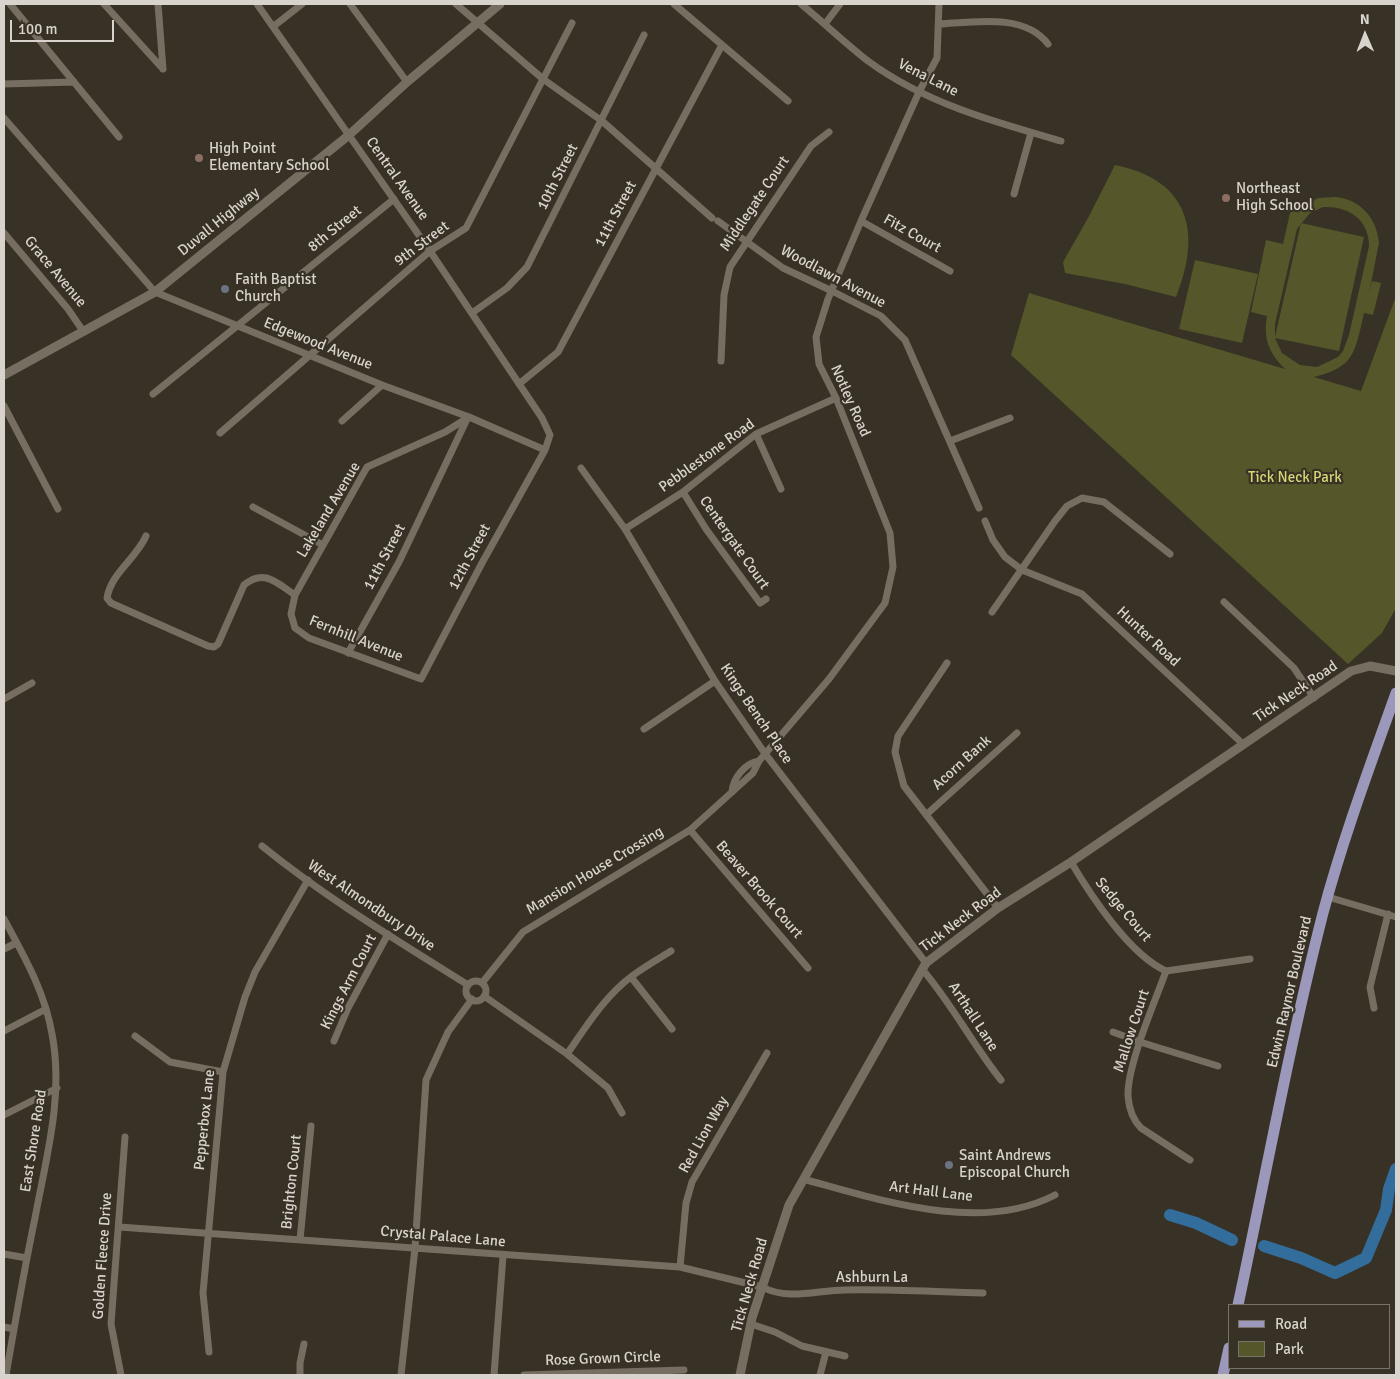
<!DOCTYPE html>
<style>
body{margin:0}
#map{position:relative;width:1400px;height:1379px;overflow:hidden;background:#383125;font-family:Signika,sans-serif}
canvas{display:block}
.frame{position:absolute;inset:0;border:5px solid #d8d3cc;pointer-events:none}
.legend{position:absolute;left:1228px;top:1304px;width:162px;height:65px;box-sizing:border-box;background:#383125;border:1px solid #787268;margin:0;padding:6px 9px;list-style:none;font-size:15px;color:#d8d3cc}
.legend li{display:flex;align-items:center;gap:10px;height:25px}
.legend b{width:25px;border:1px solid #787268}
.north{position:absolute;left:1340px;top:10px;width:50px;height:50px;-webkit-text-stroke:4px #383125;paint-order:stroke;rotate:359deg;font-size:14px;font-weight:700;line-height:20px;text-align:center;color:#d8d3cc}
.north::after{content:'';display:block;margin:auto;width:18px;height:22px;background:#d8d3cc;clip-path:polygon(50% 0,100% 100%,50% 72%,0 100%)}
.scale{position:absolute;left:10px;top:20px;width:104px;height:22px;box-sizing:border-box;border:2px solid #d8d3cc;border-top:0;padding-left:6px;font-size:15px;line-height:18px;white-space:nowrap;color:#d8d3cc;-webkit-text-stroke:4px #383125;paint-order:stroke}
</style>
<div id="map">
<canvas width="1400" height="1379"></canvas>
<div class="frame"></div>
<ul class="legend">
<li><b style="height:6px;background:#9b98bc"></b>Road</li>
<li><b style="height:14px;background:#555629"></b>Park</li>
</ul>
<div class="north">N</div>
<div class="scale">100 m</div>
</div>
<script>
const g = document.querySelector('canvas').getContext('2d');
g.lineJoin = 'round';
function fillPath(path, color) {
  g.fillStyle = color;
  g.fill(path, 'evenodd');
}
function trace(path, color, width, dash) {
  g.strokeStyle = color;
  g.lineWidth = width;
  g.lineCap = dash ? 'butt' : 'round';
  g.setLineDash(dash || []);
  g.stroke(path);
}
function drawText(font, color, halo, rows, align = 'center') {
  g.font = font + ' Signika,sans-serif';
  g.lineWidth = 4.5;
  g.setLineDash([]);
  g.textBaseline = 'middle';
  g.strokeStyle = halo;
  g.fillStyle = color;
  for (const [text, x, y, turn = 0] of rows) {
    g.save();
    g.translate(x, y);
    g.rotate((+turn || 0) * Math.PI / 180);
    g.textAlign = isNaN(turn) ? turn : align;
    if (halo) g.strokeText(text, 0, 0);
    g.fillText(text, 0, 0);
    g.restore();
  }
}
const green = new Path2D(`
 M1115 165C1190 180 1202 233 1176 297L1125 284 1065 273 1063 262 1088 218Z
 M1335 197C1360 199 1377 218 1379 243L1369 293 1372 281 1381 283 1373 315 1364 313C1355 352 1355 367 1314 377L1361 391 1396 296V608L1382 633 1348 664 1011 355 1029 293 1285 369C1269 353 1263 339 1267 316L1251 312 1266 240 1283 244 1292 204 1302 207 1318 198ZM1323 207C1348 206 1369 219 1369 246L1349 335 1343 351 1338 357 1317 367 1300 365 1282 353 1275 338 1339 351 1364 237 1301 223 1275 337V324L1297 229 1310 213Z
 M1195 260 1258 274 1242 343 1179 329Z`);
const river = new Path2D(`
 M1170 1215 1196 1223 1232 1240
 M1264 1246 1301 1258 1335 1273 1366 1258 1386 1210 1389 1189 1396 1169`);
const minor = new Path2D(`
 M10 4 119 137
 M104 4 163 69
 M158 4 163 69
 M257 4 430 251 542 418 550 435 545 450 482 563 421 679 309 638 295 628 291 614 295 595 367 467 445 432 469 417
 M350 4 407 82
 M456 4 543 79 602 121 712 218
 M674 4 788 101
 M801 4C823 22 845 43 868 61 925 103 994 122 1061 141
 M825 24 840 4
 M940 24C973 22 1025 13 1048 44
 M274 26 302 4
 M4 84 74 82
 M4 118 155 292 382 385 469 417 545 450
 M1014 194 1031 133
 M718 221 783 268 832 291 881 316 905 340 979 508
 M861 221 950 271
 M4 233 68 309 83 331
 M472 313 507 288 527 267 644 35
 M721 361 724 295 730 267 811 146 829 132
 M519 384 558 352 722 45
 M153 394 394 199
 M4 406 58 509
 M342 421 382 385
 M220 433 430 251 466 228 572 23
 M756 434 781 489
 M950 441 1010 418
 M581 468 625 529 715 681 766 755 926 963
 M683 492 706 529 760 603 766 599
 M253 507 323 545
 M985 521 993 540 1005 557 1022 570 1082 594 1244 745
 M625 529 683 492 756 434 836 398
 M146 536C136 559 111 573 107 598L111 603 208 646 214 647 218 644 244 585C264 568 277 583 295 595
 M1224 602 1294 668 1314 698
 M992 612 1055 521 1067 506 1082 498 1104 502 1170 554
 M348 653 399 562 468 417
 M947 663 898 736 895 752 904 786 998 908
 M4 699 32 683
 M644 729 715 681
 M732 792C733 778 745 763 759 761
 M927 814 1017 733
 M690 830 808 968
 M262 846C326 898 398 941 468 985
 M1071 862C1091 896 1130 955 1166 971L1250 959
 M1328 897 1396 917
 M4 919C24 956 45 992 52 1034 64 1096 46 1158 35 1218 24 1270 15 1323 6 1375
 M4 949 16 943
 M922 969C952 1004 973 1045 1001 1080
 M1166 971C1155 1002 1127 1065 1128 1096 1129 1109 1132 1119 1141 1128L1190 1160
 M631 977 672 1029
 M466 991a10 10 0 1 1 20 0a10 10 0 1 1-20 0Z
 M482 983 523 932 690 830 753 773 759 761 829 679 885 603 893 567 890 533 836 398 819 364 816 337 828 299 861 221 919 92 937 58 939 4
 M484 996 567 1054 608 1088 622 1113
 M1374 1008 1370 987 1388 914
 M4 1031 46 1009
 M1113 1032 1140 1042 1218 1066
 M135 1036 170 1062 223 1072
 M334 1041 348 1008 388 934
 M567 1054C586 1027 604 997 632 976 644 967 658 959 671 951
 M4 1115 57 1088
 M803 1179C880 1200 980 1234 1055 1195
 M119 1227 680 1267 762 1287C789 1301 817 1290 845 1290 891 1289 937 1292 983 1293
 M300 1240 311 1126
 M4 1254 27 1258
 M680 1267 686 1203 692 1182 767 1053
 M751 1324 775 1332 802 1346 845 1356
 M4 1327 14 1329
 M209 1352 203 1293 223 1072 245 997 255 972 308 880
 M121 1375 111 1324 125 1137
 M300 1375V1363L304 1344
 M401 1375 415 1248 426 1080 448 1032 472 999
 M494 1375 503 1256
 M524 1375 684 1370
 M820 1375 826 1352`);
const tertiary = new Path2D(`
 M4 375 155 292 349 135 407 82 500 4
 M740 1375 752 1318 789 1205 926 963 998 908 1071 862 1351 671 1370 666 1396 671`);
const primary = new Path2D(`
 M1238 1305C1266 1174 1290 1042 1323 913 1343 838 1370 766 1396 693
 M1223 1375 1229 1348`);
const markers = [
 [199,158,5,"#8d6e63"],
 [1226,198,5,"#8d6e63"],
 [225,289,5,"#6b7280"],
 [949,1165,5,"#6b7280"]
];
const streetNames = [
 ["Vena Lane",928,78,27],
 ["10th Street",558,177,-63],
 ["Central Avenue",397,179,55],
 ["Middlegate Court",755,204,-56],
 ["11th Street",616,214,-62],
 ["Duvall Highway",219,222,-39],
 ["8th Street",335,229,-39],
 ["Fitz Court",912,234,29],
 ["9th Street",422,244,-37],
 ["Grace Avenue",55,272,50],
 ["Woodlawn Avenue",833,277,28],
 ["Edgewood Avenue",318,344,22],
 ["Notley Road",850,401,66],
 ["Pebblestone Road",707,456,-36],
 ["Lakeland Avenue",329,510,-59],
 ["Centergate Court",734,543,55],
 ["11th Street",385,557,-62],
 ["12th Street",470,557,-62],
 ["Hunter Road",1148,637,43],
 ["Fernhill Avenue",356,639,22],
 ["Tick Neck Road",1296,692,-34],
 ["Kings Bench Place",756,714,56],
 ["Acorn Bank",962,763,-42],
 ["Mansion House Crossing",595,871,-31],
 ["Beaver Brook Court",759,890,49],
 ["West Almondbury Drive",371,906,34],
 ["Sedge Court",1123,910,50],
 ["Tick Neck Road",961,920,-37],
 ["Kings Arm Court",349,982,-63],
 ["Edwin Raynor Boulevard",1290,992,-77],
 ["Arthall Lane",973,1017,57],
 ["Mallow Court",1132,1031,-72],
 ["Pepperbox Lane",205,1120,-84],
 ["Red Lion Way",704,1135,-61],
 ["East Shore Road",34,1141,-81],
 ["Brighton Court",292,1182,-84],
 ["Art Hall Lane",931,1192,7],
 ["Crystal Palace Lane",443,1237,5],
 ["Golden Fleece Drive",103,1256,-86],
 ["Ashburn La",872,1278],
 ["Tick Neck Road",750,1285,-74],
 ["Rose Grown Circle",603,1359,-2]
];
const poiNames = [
 ["High Point",209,149],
 ["Elementary School",209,166],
 ["Northeast",1236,189],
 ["High School",1236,206],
 ["Faith Baptist",235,280],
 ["Church",235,297],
 ["Saint Andrews",959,1156],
 ["Episcopal Church",959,1173]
];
const parkNames = [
 ["Tick Neck Park",1295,478]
];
fillPath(green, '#555629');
trace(river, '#326d9b', 12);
trace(minor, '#756e61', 7);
trace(tertiary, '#756e61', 9);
trace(primary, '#9b98bc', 11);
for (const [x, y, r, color] of markers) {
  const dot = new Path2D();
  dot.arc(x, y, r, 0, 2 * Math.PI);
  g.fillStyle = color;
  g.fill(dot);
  trace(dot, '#383125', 2);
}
drawText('15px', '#d8d3cc', '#383125', streetNames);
drawText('15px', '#d8d3cc', '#383125', poiNames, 'left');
drawText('15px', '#d4d772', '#383125', parkNames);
</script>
